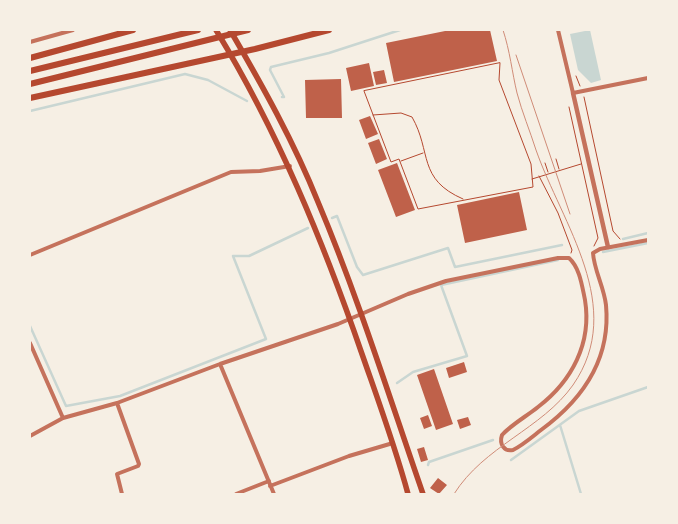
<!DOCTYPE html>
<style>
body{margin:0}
#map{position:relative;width:678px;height:524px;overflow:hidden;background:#f6efe4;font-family:Overpass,sans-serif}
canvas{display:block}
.frame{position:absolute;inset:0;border:31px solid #f6efe4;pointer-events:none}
</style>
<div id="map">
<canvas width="678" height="524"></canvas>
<div class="frame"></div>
</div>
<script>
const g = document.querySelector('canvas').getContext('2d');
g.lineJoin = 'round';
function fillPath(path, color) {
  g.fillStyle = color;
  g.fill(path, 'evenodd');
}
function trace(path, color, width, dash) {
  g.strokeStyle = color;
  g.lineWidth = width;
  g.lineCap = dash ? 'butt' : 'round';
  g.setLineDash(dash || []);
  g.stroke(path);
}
const water = new Path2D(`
 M590 30 601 80 591 83 578 70 570 34Z`);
const stream = new Path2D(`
 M282 97H284L270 70 271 67 329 53 400 30
 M30 111 185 74 208 80 247 101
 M332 218 337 216 357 267 363 275 448 248 455 267 562 245
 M623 239 648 233
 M603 252 648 243
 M30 326 66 406 120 396 266 339 233 256H249L308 228
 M397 383 413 372 467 356 441 285 558 260
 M560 425 581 494
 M511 460 579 411 648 387
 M428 465 429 462 493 440`);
const building = new Path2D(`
 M450 30H490L497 61 394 82 386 43Z
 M369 63 374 86 351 91 346 68Z
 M384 70 387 83 376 85 373 72Z
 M341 79 342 118H306L305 80Z
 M370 116 378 134 366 139 359 120Z
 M379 139 387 159 376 164 368 143Z
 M397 163 415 210 396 217 378 170Z
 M519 192 527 230 465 243 457 205Z
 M464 362 467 372 449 378 446 368Z
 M434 369 453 424 436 430 417 375Z
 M428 415 432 426 424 429 420 418Z
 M468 417 471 425 460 429 457 420Z
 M424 447 428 460 421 462 417 449Z
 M438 478 447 485 439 494 430 488Z`);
const path = new Path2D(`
 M500 63 499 80 531 164 533 187 418 209 399 159 391 162 364 91Z
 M576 76 580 86
 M584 97 613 231 620 239
 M569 107 598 238 594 246
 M373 115 401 113 412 117C432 152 417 179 463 199
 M556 159 559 169
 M401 161 423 153
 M545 163 548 172
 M539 176 558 213 572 250 571 253
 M532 179 581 164`);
const minor = new Path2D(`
 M558 30 573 93 648 78
 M30 42 73 30
 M30 255 231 172 260 171 290 166
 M30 343 63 418
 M220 364 274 494
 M117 403 139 464 138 466 117 474 122 494
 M30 436 63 418 117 403 220 364 338 324 408 294 446 281 558 258H569C580 268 582 286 585 300 592 343 572 381 538 407 527 416 512 424 502 435 499 444 504 452 513 450 523 445 532 437 541 430 582 400 611 359 606 305 604 287 594 270 593 253L600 249 648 240
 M270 486 349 456 393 443
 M236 494 269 481`);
const tertiary = new Path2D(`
 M573 93 608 247`);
const primary = new Path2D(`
 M216 30C278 132 323 241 362 354 378 400 395 446 408 494
 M230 30C262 85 294 142 318 202 358 297 389 396 423 494`);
const trunk = new Path2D(`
 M30 58 133 30
 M30 71 198 30
 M30 84 248 30
 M30 98 255 49 329 30`);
const tram = new Path2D(`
 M516 55 570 214
 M454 494C484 446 542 429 573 385 627 307 562 224 536 150 530 131 522 112 517 93 512 72 510 51 503 30`);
fillPath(water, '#c9d6d2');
trace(stream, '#c9d6d2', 2.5);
fillPath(building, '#bf614a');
trace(path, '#b5482f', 1);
trace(minor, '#c5725c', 4);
trace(tertiary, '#c5725c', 4.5);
trace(primary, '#b5482f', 5.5);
trace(trunk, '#b5482f', 6);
trace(tram, '#cf8b77', 1);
</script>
